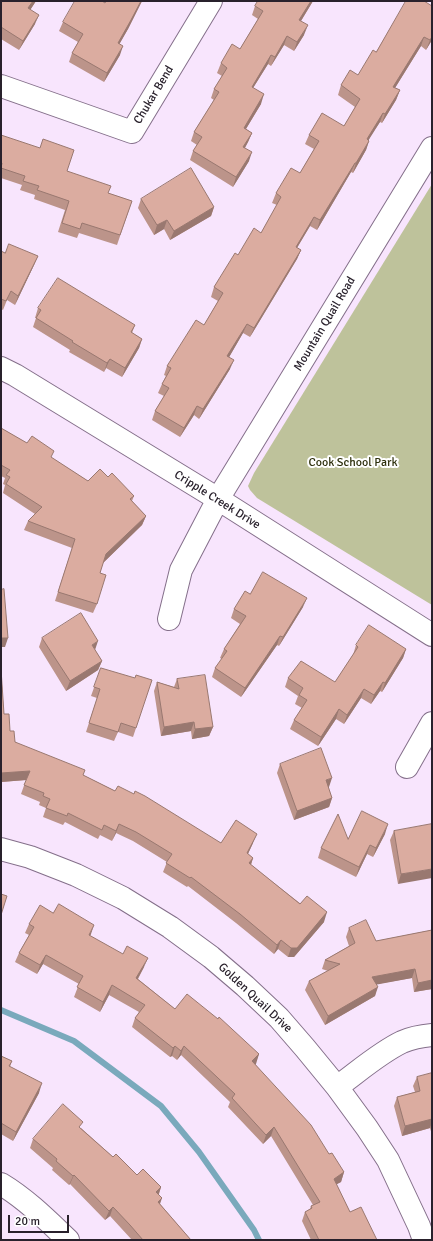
<!DOCTYPE html>
<style>
body{margin:0}
#map{position:relative;width:433px;height:1241px;overflow:hidden;background:#f8e5fd;font-family:Signika,sans-serif}
canvas{display:block}
.frame{position:absolute;inset:0;border:2px solid #29212c;pointer-events:none}
.scale{position:absolute;left:8px;top:1215px;width:61px;height:18px;box-sizing:border-box;border:2px solid #29212c;border-top:0;padding-left:5px;font-size:12px;line-height:14px;white-space:nowrap;color:#29212c;-webkit-text-stroke:3px #fff;paint-order:stroke}
</style>
<div id="map">
<canvas width="433" height="1241"></canvas>
<div class="frame"></div>
<div class="scale">20 m</div>
</div>
<script>
const g = document.querySelector('canvas').getContext('2d');
g.lineJoin = 'round';
function fillPath(path, color) {
  g.fillStyle = color;
  g.fill(path, 'evenodd');
}
function trace(path, color, width, dash) {
  g.strokeStyle = color;
  g.lineWidth = width;
  g.lineCap = dash ? 'butt' : 'round';
  g.setLineDash(dash || []);
  g.stroke(path);
}
function drawText(font, color, halo, rows, align = 'center') {
  g.font = font + ' Signika,sans-serif';
  g.lineWidth = 4;
  g.setLineDash([]);
  g.textBaseline = 'middle';
  g.strokeStyle = halo;
  g.fillStyle = color;
  for (const [text, x, y, turn = 0] of rows) {
    g.save();
    g.translate(x, y);
    g.rotate((+turn || 0) * Math.PI / 180);
    g.textAlign = isNaN(turn) ? turn : align;
    if (halo) g.strokeText(text, 0, 0);
    g.fillText(text, 0, 0);
    g.restore();
  }
}
const green = new Path2D(`
 M432 184V605L257 498 250 490 248 486 254 473Z`);
const stream = new Path2D(`
 M1 1010 74 1041 161 1106 199 1152 254 1230 259 1240`);
const minor = new Path2D(`
 M1 86 132 132 211 1
 M1 368 15 375 218 499 432 635
 M169 619 181 570 218 499 432 148
 M407 767 432 723
 M1 849 30 857 76 875 123 898 170 927 211 957 245 986 279 1018 305 1048 337 1087 367 1128 388 1160 419 1226 424 1240
 M337 1087C358 1072 379 1053 402 1042 411 1038 421 1036 432 1035
 M1 1184C26 1199 47 1220 68 1240`);
const wall = new Path2D(`
 M1 1H36L30 10 35 24 19 50 1 39Z
 M106 1H142L128 29 119 44 120 55 104 82 69 62 72 53 78 42 59 31 63 22 105 3Z
 M258 1H313L301 21 304 35 294 51 284 45 271 66 268 64 253 88 261 104 246 129 252 133 248 142 245 148 249 161 233 187 190 160 193 151 197 145 191 141 194 132 214 100 211 98 214 89 222 76 217 73 221 63 240 49 258 19 252 15 255 6Z
 M432 6V40L426 50 421 46 395 88 400 90 396 100 382 123 380 122 371 135 368 141H369L366 150 353 173 351 172 317 230 310 226 297 248 301 250 297 259 250 337 243 333 229 357 230 369 199 419 194 415 180 437 152 420 155 411 164 396 158 393 162 384 166 376 164 375 167 366 204 325 218 301 211 297 214 287 238 255 261 233 277 205 272 203 276 193 300 173 314 149 305 144 309 135 344 126 355 107 338 95 341 85 358 75 376 52Z
 M1 135 108 193 132 201 117 245 79 233 77 238 58 232 65 210 34 199 35 195 20 190 22 185 1 178Z
 M141 199 214 207 211 216 170 240 164 229 154 235 138 208Z
 M1 251 5 253 38 256 34 265 15 305 7 300 3 310 1 309Z
 M38 308 135 325 132 333 142 339 139 348 122 377 106 368 104 372 69 352 70 350 33 327 36 318H35Z
 M1 428 52 458 88 481 108 477 134 496 132 501 146 516 142 525 103 563 100 573 97 604 93 613 55 601 72 548 24 530 28 521 35 514 3 493 5 485 3 484 5 478 1 476Z
 M250 594 303 607 279 646 277 645 241 697 212 677 215 668 222 659 220 658 224 649 240 624 231 618 234 609Z
 M42 638 95 650 102 661 98 670 66 691 39 647Z
 M356 645 406 649 403 658 382 692 380 691 371 704 361 698 344 724 336 719 318 746 290 729 294 720 302 708 295 704 298 696 285 687 288 678 335 682 353 655Z
 M101 668 136 728 133 737 118 732 114 741 86 732 97 698 91 696Z
 M1 669 4 714 10 731 15 742 83 775 221 843H253L248 854 253 858 251 865 324 922 294 957H288L278 949 274 954 236 923 188 886 187 887 163 872 167 862 133 841 116 833 112 841 100 835 98 839 65 822 63 825 43 817 46 808 39 805 40 802 21 794 26 780 1 782Z
 M177 679 213 727 209 736 192 739 191 731 161 736 154 691 157 682 174 687Z
 M280 764 329 787H328L332 798 329 807 294 820 277 773Z
 M432 824 398 884 390 840 394 831Z
 M385 834 373 857 367 854 356 877 318 858 321 848 348 839Z
 M53 913 91 934 90 936 144 967 138 979 175 1009 259 1054 255 1064 344 1172 341 1182 336 1184 350 1212 377 1240H311L302 1221 305 1212 310 1209 311 1206 313 1205 271 1136 263 1144 228 1107 230 1102 181 1055 177 1060 172 1056 170 1057 132 1027 135 1018 139 1012 109 995 100 1012 74 997 79 984 43 964 37 974 15 962 19 953 29 935 25 933 29 924Z
 M349 928 376 941 432 930V989L414 992 412 978 377 984 375 996 325 1025 305 990 309 981 328 971 322 969 325 960 349 946 346 937Z
 M1 1056 12 1061 10 1067 39 1093 13 1141 1 1134Z
 M432 1073V1135L430 1128 402 1136 394 1106 397 1097 415 1092 413 1086 417 1077Z
 M81 1128 113 1157 137 1175 161 1187 159 1194 160 1204 191 1240H132L110 1216 105 1220 70 1184 69 1185 52 1170 53 1168 30 1148 33 1139Z`);
const shadedWall = new Path2D(`
 M33 1H36L25 18 28 8Z
 M141 1H142L128 29 115 52 118 43Z
 M311 1H313L296 29 299 20Z
 M39 15 35 24 19 50 23 41Z
 M308 25 304 35 294 51 297 42Z
 M287 36 284 45 271 66 275 57Z
 M424 37 421 46 390 96 393 87Z
 M432 37V40L426 50 430 40Z
 M123 46 120 55 104 82 107 73Z
 M271 55 268 64 248 96 252 87Z
 M400 90 396 100 382 123 385 114Z
 M264 94 261 104 241 137 244 128Z
 M383 113 380 122 363 149 367 139Z
 M252 133 248 142 240 156 243 147Z
 M369 141 366 150 353 173 356 163Z
 M252 152 249 161 233 187 236 177Z
 M355 163 351 172 317 230 320 220Z
 M214 207 211 216 170 240 174 231Z
 M314 217 310 226 292 256 296 247Z
 M167 220 164 229 154 235 157 225Z
 M301 250 297 259 250 337 254 328Z
 M38 256 34 265 15 305 18 296Z
 M247 324 243 333 224 366 227 356Z
 M142 339 139 348 122 377 125 368Z
 M110 359 106 368 104 372 107 363Z
 M234 360 230 369 199 419 203 409Z
 M197 406 194 415 180 437 184 428Z
 M146 516 142 525 103 563 106 554Z
 M307 598 303 607 279 646 283 637Z
 M280 636 277 645 241 697 245 688Z
 M1 638H8L5 647H1Z
 M98 641 95 650 92 645Z
 M406 649 403 658 382 692 385 683Z
 M102 661 98 670 66 691 70 681Z
 M383 682 380 691 371 704 374 695Z
 M364 689 361 698 344 724 347 715Z
 M339 709 336 719 318 746 321 737Z
 M194 722 191 731 161 736 164 727Z
 M213 727 209 736 192 739 195 729Z
 M30 771 26 780 1 782V773Z
 M332 778 329 787 322 789 326 780Z
 M332 798 329 807 294 820 297 811Z
 M119 824 116 833 112 841 116 831Z
 M388 824 385 834 373 857 376 848Z
 M257 834 253 843 244 862 247 853Z
 M370 845 367 854 356 877 359 867Z
 M253 858 250 867 249 863Z
 M432 869V878L398 884 401 874Z
 M327 912 324 922 294 957H288L291 948Z
 M94 925 91 934 85 944 89 935Z
 M281 940 278 949 274 954 277 945Z
 M46 955 43 964 37 974 40 965Z
 M148 958 144 967 133 987 136 978Z
 M415 969 412 978 369 986 372 977Z
 M432 980V989L414 992 418 983Z
 M112 985 109 995 100 1012 103 1002Z
 M378 987 375 996 325 1025 328 1016Z
 M175 1046 172 1056 170 1057 173 1048Z
 M184 1046 181 1055 177 1060 181 1051Z
 M259 1054 256 1064 249 1071 252 1061Z
 M42 1083 39 1093 13 1141 16 1132Z
 M432 1119V1122L430 1128 402 1136 405 1126Z
 M274 1127 271 1136 263 1144 266 1135Z
 M344 1172 341 1182 330 1188 334 1179Z
 M74 1175 70 1184 69 1185 73 1176Z
 M161 1187 158 1196 156 1192Z
 M162 1198 159 1207 158 1202Z
 M113 1207 110 1216 105 1220 109 1211Z`);
const building = new Path2D(`
 M1 1H33L28 8 39 15 23 41 1 27Z
 M75 1H102L105 3 106 1H141L131 20 118 43 123 46 107 73 72 53 83 34 63 22Z
 M258 1H311L299 20 308 25 297 42 287 36 275 57 271 55 252 87 264 94 244 128 252 133 243 147 252 152 236 177 193 151 202 137 194 132 219 92 214 89 227 68 221 63 232 44 240 49 263 11 255 6Z
 M406 1H424L432 6V37L430 40 424 37 393 87 400 90 385 114 383 113 367 139 369 141 356 163H355L320 220 314 217 296 247 301 250 254 328 247 324 227 356 234 360 203 409 197 406 184 428 155 411 169 388 162 384 171 368 167 366 196 320 204 325 223 293 214 287 235 253 238 255 254 228 261 233 281 197 276 193 291 168 300 173 319 141 309 135 322 113 344 126 360 99 341 85 350 70 358 75 373 50 376 52Z
 M1 135 40 148 43 139 74 150 67 171 111 186 108 193 132 201 120 235 82 223 80 229 62 223 69 201 37 190 39 186 23 181 25 176 1 168 2 163H1Z
 M191 168 214 207 174 231 167 220 157 225 141 199Z
 M9 244 38 256 18 296 11 291 6 301 1 299V251L5 253Z
 M58 278 135 325 131 332 142 339 125 368 110 359 107 363 72 342 73 341 36 318 41 310 38 308Z
 M1 428 27 443 32 436 54 451 51 457 88 481 100 469 108 477 112 473 134 496 130 499 146 516 106 554 100 573 106 575 97 604 58 592 75 539 28 521 42 507 6 484 10 477 6 475 10 470 1 465Z
 M263 572 307 598 283 637 280 636 245 688 215 668 227 651 224 649 246 616 234 609 245 591 250 594Z
 M4 589 8 638H1V590Z
 M81 613 98 641 92 645 102 661 70 681 42 638Z
 M369 625 406 649 385 683 383 682 374 695 364 689 347 715 339 709 321 737 294 720 307 700 299 695 303 688 288 678 301 661 335 682 358 647 356 645Z
 M101 668 135 678 136 675 152 680 136 728 121 723 118 732 89 723 100 689 94 687Z
 M1 669 4 714H9L10 731H14L15 742 85 770 83 775 115 791 118 786 134 794 135 791 145 796 221 843 236 820 257 834 247 853 253 858 249 863 300 904 307 896 327 912 297 948H291L281 940 277 945 240 914 191 877 190 878 166 863 172 854 136 832 119 824 116 831 104 825 102 830 68 813 67 816 46 808 50 799 43 796 44 793 24 785 30 771 1 773Z
 M205 675 213 727 195 729 194 722 164 727 157 682 179 689 177 679Z
 M321 748 332 778 326 780 332 798 297 811 280 764Z
 M362 811 388 824 376 848 370 845 359 867 321 848 338 814 348 839Z
 M432 824V869L401 874 394 831Z
 M1 894 7 896 1 915Z
 M59 904 94 925 89 935 123 954 127 946 148 958 136 978 175 1009 187 994 218 1019 219 1017 259 1054 252 1061 311 1125 329 1154 332 1153 344 1172 334 1179 350 1212 361 1207 377 1240H319L305 1212 312 1208 311 1206 320 1202 274 1127 266 1135 232 1098 235 1094 184 1046 181 1051 175 1046 173 1048 135 1018 145 1005 112 985 103 1002 77 987 83 976 46 955 40 965 19 953 34 927 29 924 40 905 53 913Z
 M366 920 376 941 432 930V980L418 983 415 969 372 977 378 987 328 1016 309 981 340 964 325 960 355 943 349 928Z
 M1 1056 12 1061 9 1066 42 1083 16 1132 1 1123Z
 M432 1073V1119L405 1126 397 1097 420 1091 417 1077Z
 M63 1104 83 1122 79 1127 113 1157 116 1154 137 1175 143 1169 161 1187 156 1192 162 1198 158 1202 191 1240H143L130 1225 113 1207 109 1211 74 1175 73 1176 56 1161 57 1159 33 1139Z`);
const streetNames = [
 ["Chukar Bend",154,95,-59],
 ["Mountain Quail Road",325,324,-59],
 ["Cripple Creek Drive",217,500,32],
 ["Golden Quail Drive",255,998,43]
];
const parkNames = [
 ["Cook School Park",353,463]
];
fillPath(green, '#bec29b');
trace(stream, '#7aa9bc', 6);
trace(minor, '#846f8a', 24);
trace(minor, '#fff', 22);
fillPath(wall, '#bc948a');
fillPath(shadedWall, '#997870');
fillPath(building, '#dbaca0');
trace(building, '#997870', 1);
drawText('12px', '#29212c', '#fff', streetNames);
drawText('12px', '#2d2f0c', '#fff', parkNames);
</script>
